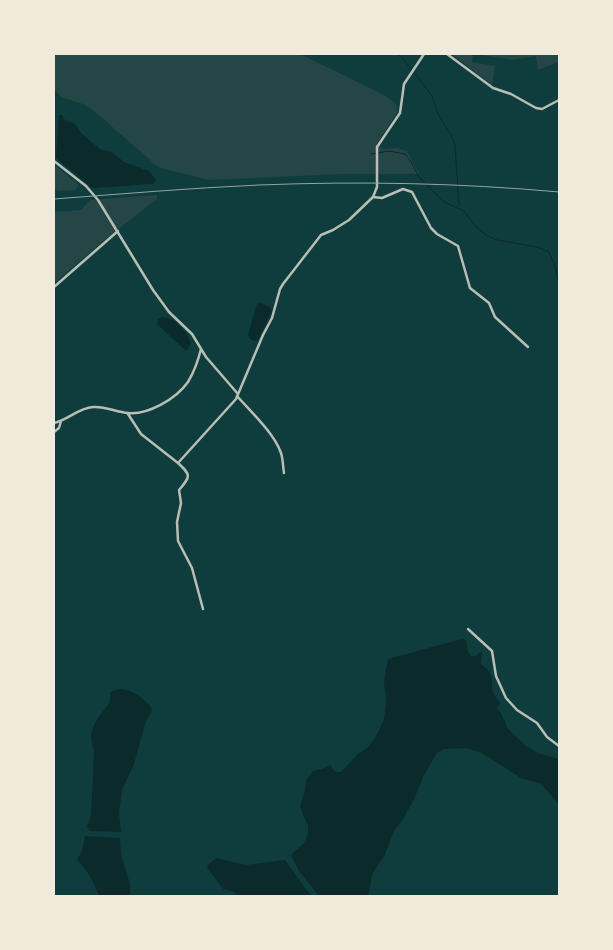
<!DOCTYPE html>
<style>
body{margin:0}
#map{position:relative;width:613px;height:950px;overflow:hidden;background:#0f3d3e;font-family:"Source Sans 3",sans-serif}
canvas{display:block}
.frame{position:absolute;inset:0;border:55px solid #f1e9da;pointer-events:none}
</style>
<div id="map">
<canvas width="613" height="950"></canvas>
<div class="frame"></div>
</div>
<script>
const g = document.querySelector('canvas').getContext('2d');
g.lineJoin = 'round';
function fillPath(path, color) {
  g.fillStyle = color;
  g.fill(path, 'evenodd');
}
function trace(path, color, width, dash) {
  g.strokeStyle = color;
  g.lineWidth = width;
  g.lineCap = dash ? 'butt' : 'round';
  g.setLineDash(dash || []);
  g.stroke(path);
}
const green = new Path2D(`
 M54 54H300L384 95 395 103 398 111 377 144 383 149 396 148 407 151 419 174H341L209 180 161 168 157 166 94 111 83 104 61 97 54 89Z
 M452 54H473L472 62 495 66 492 85Z
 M474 54H559V62L538 70 536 56 513 60Z
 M54 164 79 185 75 190 59 191 54 189Z
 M157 195V199L108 237 54 283V212L81 210 90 200Z`);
const water = new Path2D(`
 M59 115H62L65 120 75 124 82 134 100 149 112 152 124 162 149 171 156 180 154 183 150 184 94 188 91 187 56 158Z
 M260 303 270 307 272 311 258 340 254 341 249 338 248 335 257 304Z
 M162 317C175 317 187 332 191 343L187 350H185L157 324 158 319Z
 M462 639 466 640 467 650 471 656H475L482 651 481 664C496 675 490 678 493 692 494 696 498 699 500 703L499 706 496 708 501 713 508 729 526 746 538 753 559 759V804L541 784 521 778 482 753 467 748 444 749 437 753 424 775 414 799 402 821 395 829 384 856 372 874 369 894 367 896H319L299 871 291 855 304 843 308 834V826L300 807 305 790 306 780 313 771 322 769 330 765 335 772H341L358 754 367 748 376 736 384 720 386 702 384 682 388 659Z
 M121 689C131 689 149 701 152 710L145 724 134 764 122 790 119 813 121 832 90 831 87 827 91 816 94 750C86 728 98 719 110 702V693L114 690Z
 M85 836 120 838 121 855 130 884V896H99C94 882 88 871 77 860L82 851Z
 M216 858 246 865 285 860 311 896H236L235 892 223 889 208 869 207 866Z`);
const stream = new Path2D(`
 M397 54 402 57 411 69
 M414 72 432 96 438 114 451 135 455 145 459 207
 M371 154 389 151 405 154 410 160 419 177 444 202 464 211 473 224 487 236 497 240 537 247 549 252 555 266 558 280`);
const minor = new Path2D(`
 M447 54 493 88 511 94 536 108 542 109 559 100
 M54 161 86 186 98 200 153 290 169 312 192 334 206 357 238 394
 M373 197 382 198 403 189 412 192 431 228 437 234 458 246 470 288 489 303 495 317 528 347
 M54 287 118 231
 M237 396C251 412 274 433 281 453 283 459 283 467 284 473
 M128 414 141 434 178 463
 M54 423C68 420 78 408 93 407 105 406 116 412 128 413 148 415 176 399 188 382 194 372 198 361 201 349
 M54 432 59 428 61 421
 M203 609 192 568 178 541 177 522 181 503 179 490C191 476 191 475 178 463L236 399 263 335 272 318 280 289 283 284 321 235 333 230 349 220 373 197 377 187V147L400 113 404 84 424 54
 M468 629 492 651 496 676 506 698 517 710 537 723 547 737 559 746`);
const rail = new Path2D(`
 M54 199C122 194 190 188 259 185 359 181 460 183 559 192`);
fillPath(green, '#244646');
fillPath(water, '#0a2a2b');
trace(stream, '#0a2a2b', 1);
trace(minor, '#b8beb3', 2.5);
trace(rail, '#97a49c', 1);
</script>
